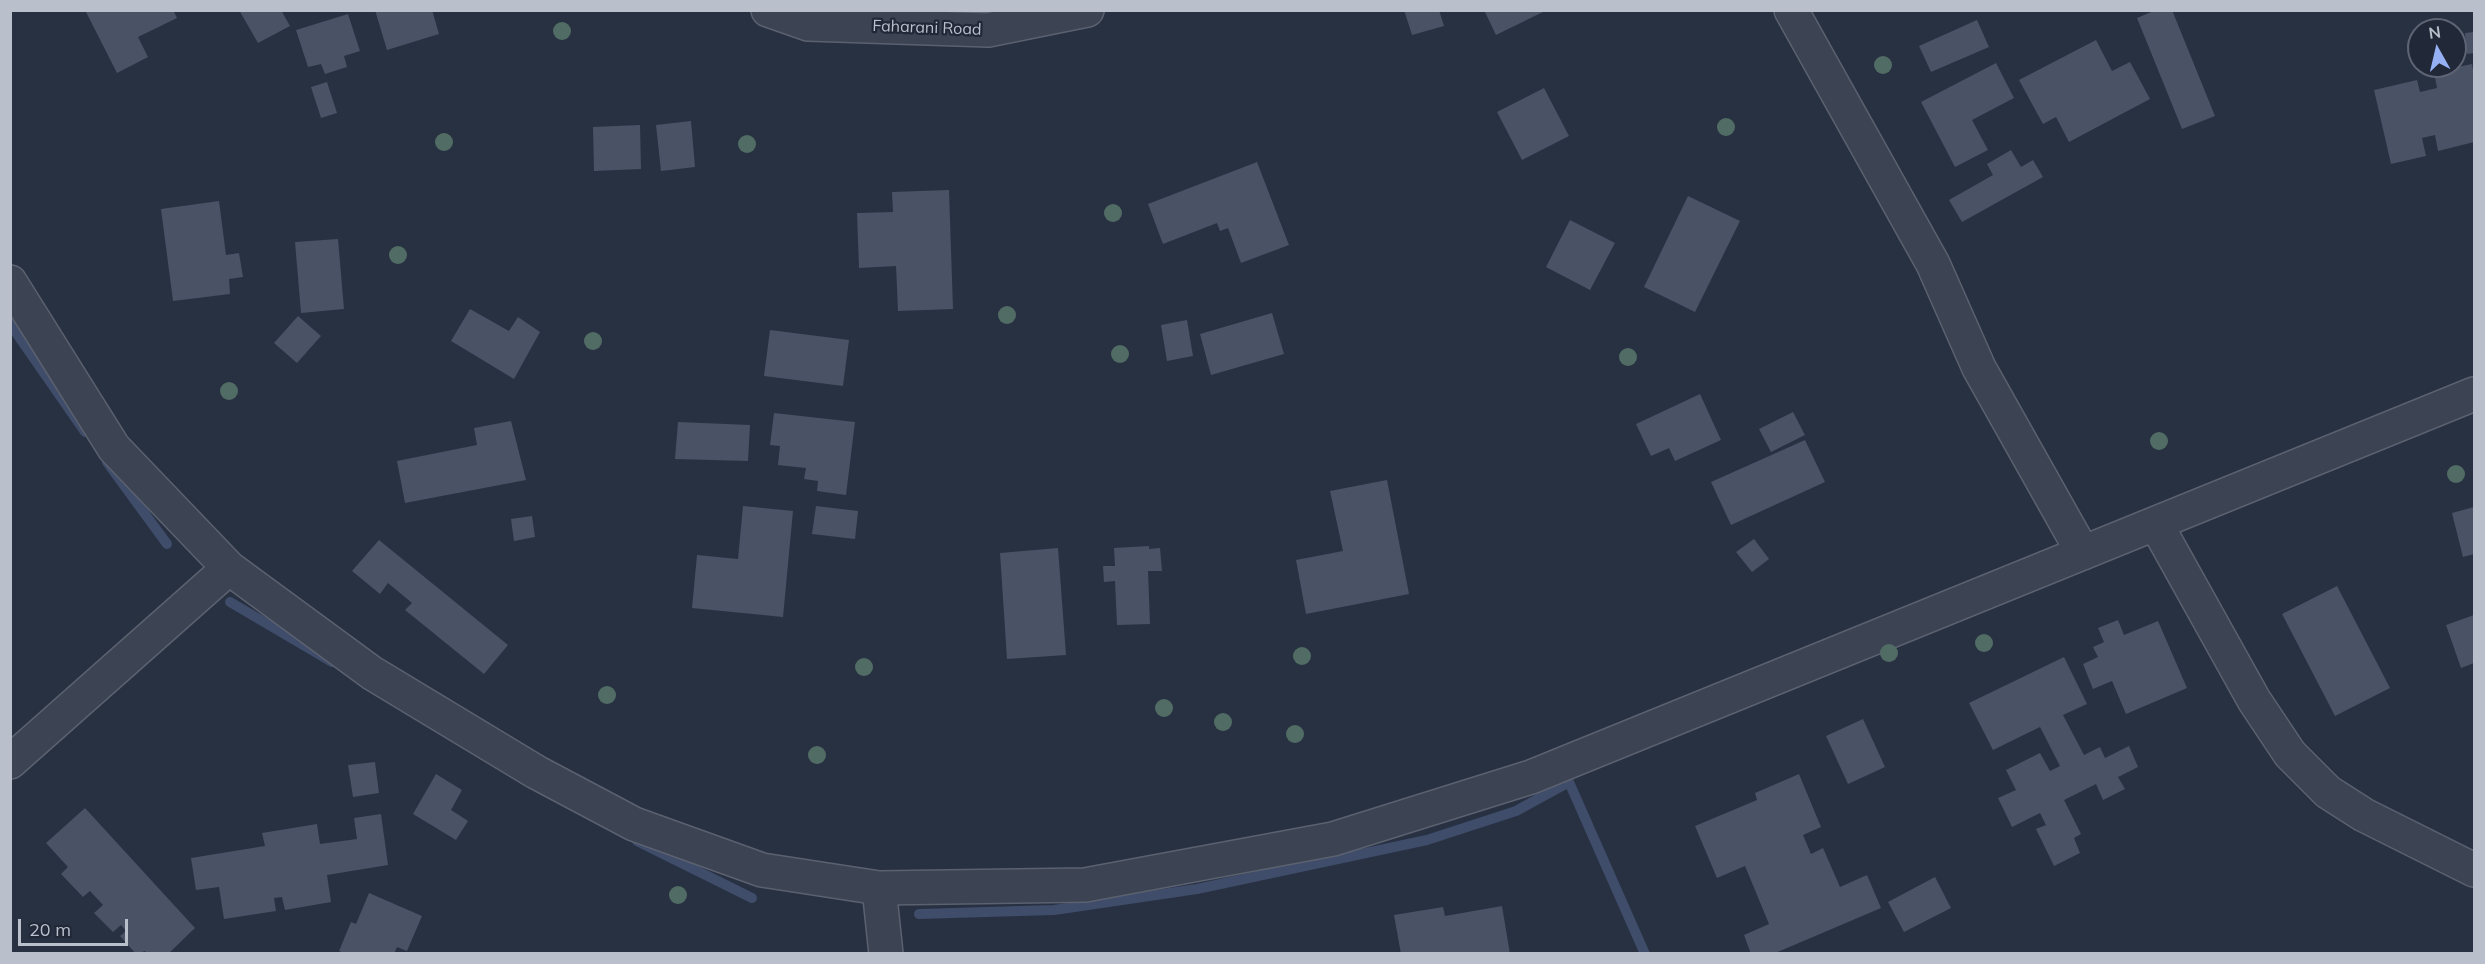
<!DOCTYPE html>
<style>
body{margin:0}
#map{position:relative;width:2485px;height:964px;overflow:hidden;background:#283142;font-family:Mulish,sans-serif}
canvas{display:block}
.frame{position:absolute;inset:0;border:12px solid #babfcc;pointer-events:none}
.north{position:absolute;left:2407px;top:18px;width:60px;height:60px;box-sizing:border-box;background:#212837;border:2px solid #5e6473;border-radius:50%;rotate:352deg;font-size:16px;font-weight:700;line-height:24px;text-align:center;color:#babfcc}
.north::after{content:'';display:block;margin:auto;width:21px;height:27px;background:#96b0f4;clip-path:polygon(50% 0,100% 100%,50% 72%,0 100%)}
.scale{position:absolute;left:18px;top:919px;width:110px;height:27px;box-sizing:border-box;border:3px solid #babfcc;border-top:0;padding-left:8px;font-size:18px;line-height:21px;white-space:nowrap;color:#babfcc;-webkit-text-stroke:4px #212837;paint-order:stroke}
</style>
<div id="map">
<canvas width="2485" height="964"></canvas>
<div class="frame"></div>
<div class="north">N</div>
<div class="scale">20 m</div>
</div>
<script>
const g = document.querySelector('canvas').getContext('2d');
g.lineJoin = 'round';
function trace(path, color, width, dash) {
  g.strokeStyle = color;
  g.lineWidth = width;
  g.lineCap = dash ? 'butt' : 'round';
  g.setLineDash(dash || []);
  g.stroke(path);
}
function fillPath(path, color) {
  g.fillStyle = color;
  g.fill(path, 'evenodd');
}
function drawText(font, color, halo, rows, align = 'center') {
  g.font = font + ' Mulish,sans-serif';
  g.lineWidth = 4.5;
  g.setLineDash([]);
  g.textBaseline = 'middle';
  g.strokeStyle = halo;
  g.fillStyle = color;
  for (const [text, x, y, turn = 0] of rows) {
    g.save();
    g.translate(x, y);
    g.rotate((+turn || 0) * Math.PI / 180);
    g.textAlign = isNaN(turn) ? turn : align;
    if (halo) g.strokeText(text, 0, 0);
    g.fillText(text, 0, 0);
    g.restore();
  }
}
const stream = new Path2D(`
 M10 324 85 432
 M107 462 167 544
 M230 602 332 662
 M637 841 752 898
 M919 914 1054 910 1197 889 1427 840 1516 811 1569 782 1645 954`);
const building = new Path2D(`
 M85 10H173L177 18 138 37 148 57 117 73Z
 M239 10H281L290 26 258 43Z
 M375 10H432L439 34 387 50Z
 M1404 10H1439L1444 26 1412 35Z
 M1484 10H1547L1496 35Z
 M2156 10H2172L2215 116 2182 129 2137 18Z
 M348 14 360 51 344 56 347 67 325 74 321 64 308 67 296 30Z
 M1977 20 1989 47 1931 72 1919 46Z
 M2474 32V53L2467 54 2465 33Z
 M2096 40 2112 71 2130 62 2150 99 2069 142 2056 117 2043 124 2019 80Z
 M1996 63 2014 98 1972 120 1988 150 1955 167 1921 102Z
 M2472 64 2474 76V142L2438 151 2435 135 2422 138 2426 156 2391 164 2374 90 2417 80 2420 92 2437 88 2434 72Z
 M327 82 337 113 321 118 311 87Z
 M1544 88 1569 136 1522 160 1497 112Z
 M691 121 695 167 661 171 656 125Z
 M640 125 641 169 594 171 593 127Z
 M2011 150 2021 167 2033 160 2043 177 1962 222 1949 200 1993 175 1987 164Z
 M1257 162 1289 245 1241 263 1228 228 1220 231 1217 223 1163 244 1148 204Z
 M949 190 953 309 898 311 896 266 859 268 857 213 893 212 892 192Z
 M1688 196 1740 221 1695 312 1644 287Z
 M219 201 226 255 239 253 243 277 229 279 230 294 173 301 161 209Z
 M1570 220 1615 243 1590 290 1546 267Z
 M338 239 344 309 301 313 295 242Z
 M470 309 509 331 518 317 540 332 514 379 451 341Z
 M1272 313 1284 354 1211 375 1200 334Z
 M298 316 321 336 297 363 274 343Z
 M1187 320 1193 356 1167 361 1161 325Z
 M770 330 849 340 843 386 764 376Z
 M1700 394 1721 440 1675 461 1669 448 1651 456 1636 424Z
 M1793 412 1805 435 1771 452 1759 429Z
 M774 413 855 422 846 495 817 491 818 481 804 479 806 468 778 465 780 446 770 445Z
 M511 421 526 480 405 503 397 461 477 445 474 428Z
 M678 422 750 425 748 461 675 459Z
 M1805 440 1825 482 1731 525 1711 482Z
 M1387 480 1409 594 1306 614 1296 560 1343 551 1330 491Z
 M743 506 793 511 783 617 692 608 697 555 738 559Z
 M816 506 858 511 855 539 812 534Z
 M2474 507V554L2463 557 2452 513Z
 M532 516 535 537 514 541 511 519Z
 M1754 539 1769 559 1752 572 1736 552Z
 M379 540 508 645 484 674 405 610 412 603 388 583 380 594 352 571Z
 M1149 546V549L1160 548 1162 571H1148L1150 624 1117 625 1115 581 1104 582 1103 566H1115L1114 548Z
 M1058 548 1066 655 1007 659 1000 553Z
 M2337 586 2390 688 2335 716 2282 614Z
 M2474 615V663L2461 668 2446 625Z
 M2118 620 2124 635 2158 621 2187 688 2126 714 2112 681 2093 689 2083 664 2098 657 2093 647 2104 642 2098 628Z
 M2064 657 2087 704 2063 715 2084 755 2100 747 2105 758 2129 746 2138 767 2118 777 2125 789 2103 800 2096 784 2064 800 2081 834 2074 838 2080 853 2054 866 2036 829 2046 825 2040 813 2012 827 1998 798 2016 790 2006 770 2040 753 2050 771 2060 766 2040 727 1993 750 1969 703Z
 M1863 719 1885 767 1848 784 1826 736Z
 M375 762 379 793 353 797 348 765Z
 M436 774 462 790 451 810 468 821 456 840 413 814Z
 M1799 774 1821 827 1803 835 1811 854 1823 848 1840 887 1867 875 1881 908 1773 954H1751L1744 935 1769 924 1745 866 1717 878 1695 826 1757 800 1755 793Z
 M85 808 195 928 168 954H147L145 951 136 954 120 936 126 931 121 925 113 932 94 913 103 905 90 891 83 897 61 874 68 867 46 843Z
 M381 814 388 865 327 875 331 902 285 910 282 897 274 898 276 911 224 919 219 887 196 890 191 858 265 846 262 833 317 824 320 844 357 839 354 818Z
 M1935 877 1951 908 1904 932 1888 902Z
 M369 893 422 916 407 951 397 947 394 954H346L339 951 351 922 356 924Z
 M1502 906 1510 954H1401L1394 915 1443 907 1445 916Z`);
const minor = new Path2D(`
 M768 10 808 24 988 30 1087 10
 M1791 10 1933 264 1979 368 2083 553
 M10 282 114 448 229 568 372 673 536 772 634 824 762 870 879 888 1085 885 1333 839 1531 777 2474 394
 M2156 524 2254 700 2290 754 2328 792 2364 815 2474 870
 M10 762 229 568
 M879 888 886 954`);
const trees = [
 [562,31],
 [1883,65],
 [1726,127],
 [444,142],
 [747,144],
 [1113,213],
 [398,255],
 [1007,315],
 [593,341],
 [1120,354],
 [1628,357],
 [229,391],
 [2159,441],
 [2456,474],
 [1984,643],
 [1889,653],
 [1302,656],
 [864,667],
 [607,695],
 [1164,708],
 [1223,722],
 [1295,734],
 [817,755],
 [678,895]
];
const streetNames = [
 ["Faharani Road",927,28,2]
];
trace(stream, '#3f4c6a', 10);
fillPath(building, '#4a5266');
trace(minor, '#5b616f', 36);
trace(minor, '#3c4352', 33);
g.fillStyle = '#516c64';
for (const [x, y] of trees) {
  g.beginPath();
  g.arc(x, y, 9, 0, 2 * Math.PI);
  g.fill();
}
drawText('16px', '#babfcc', '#212837', streetNames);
</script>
